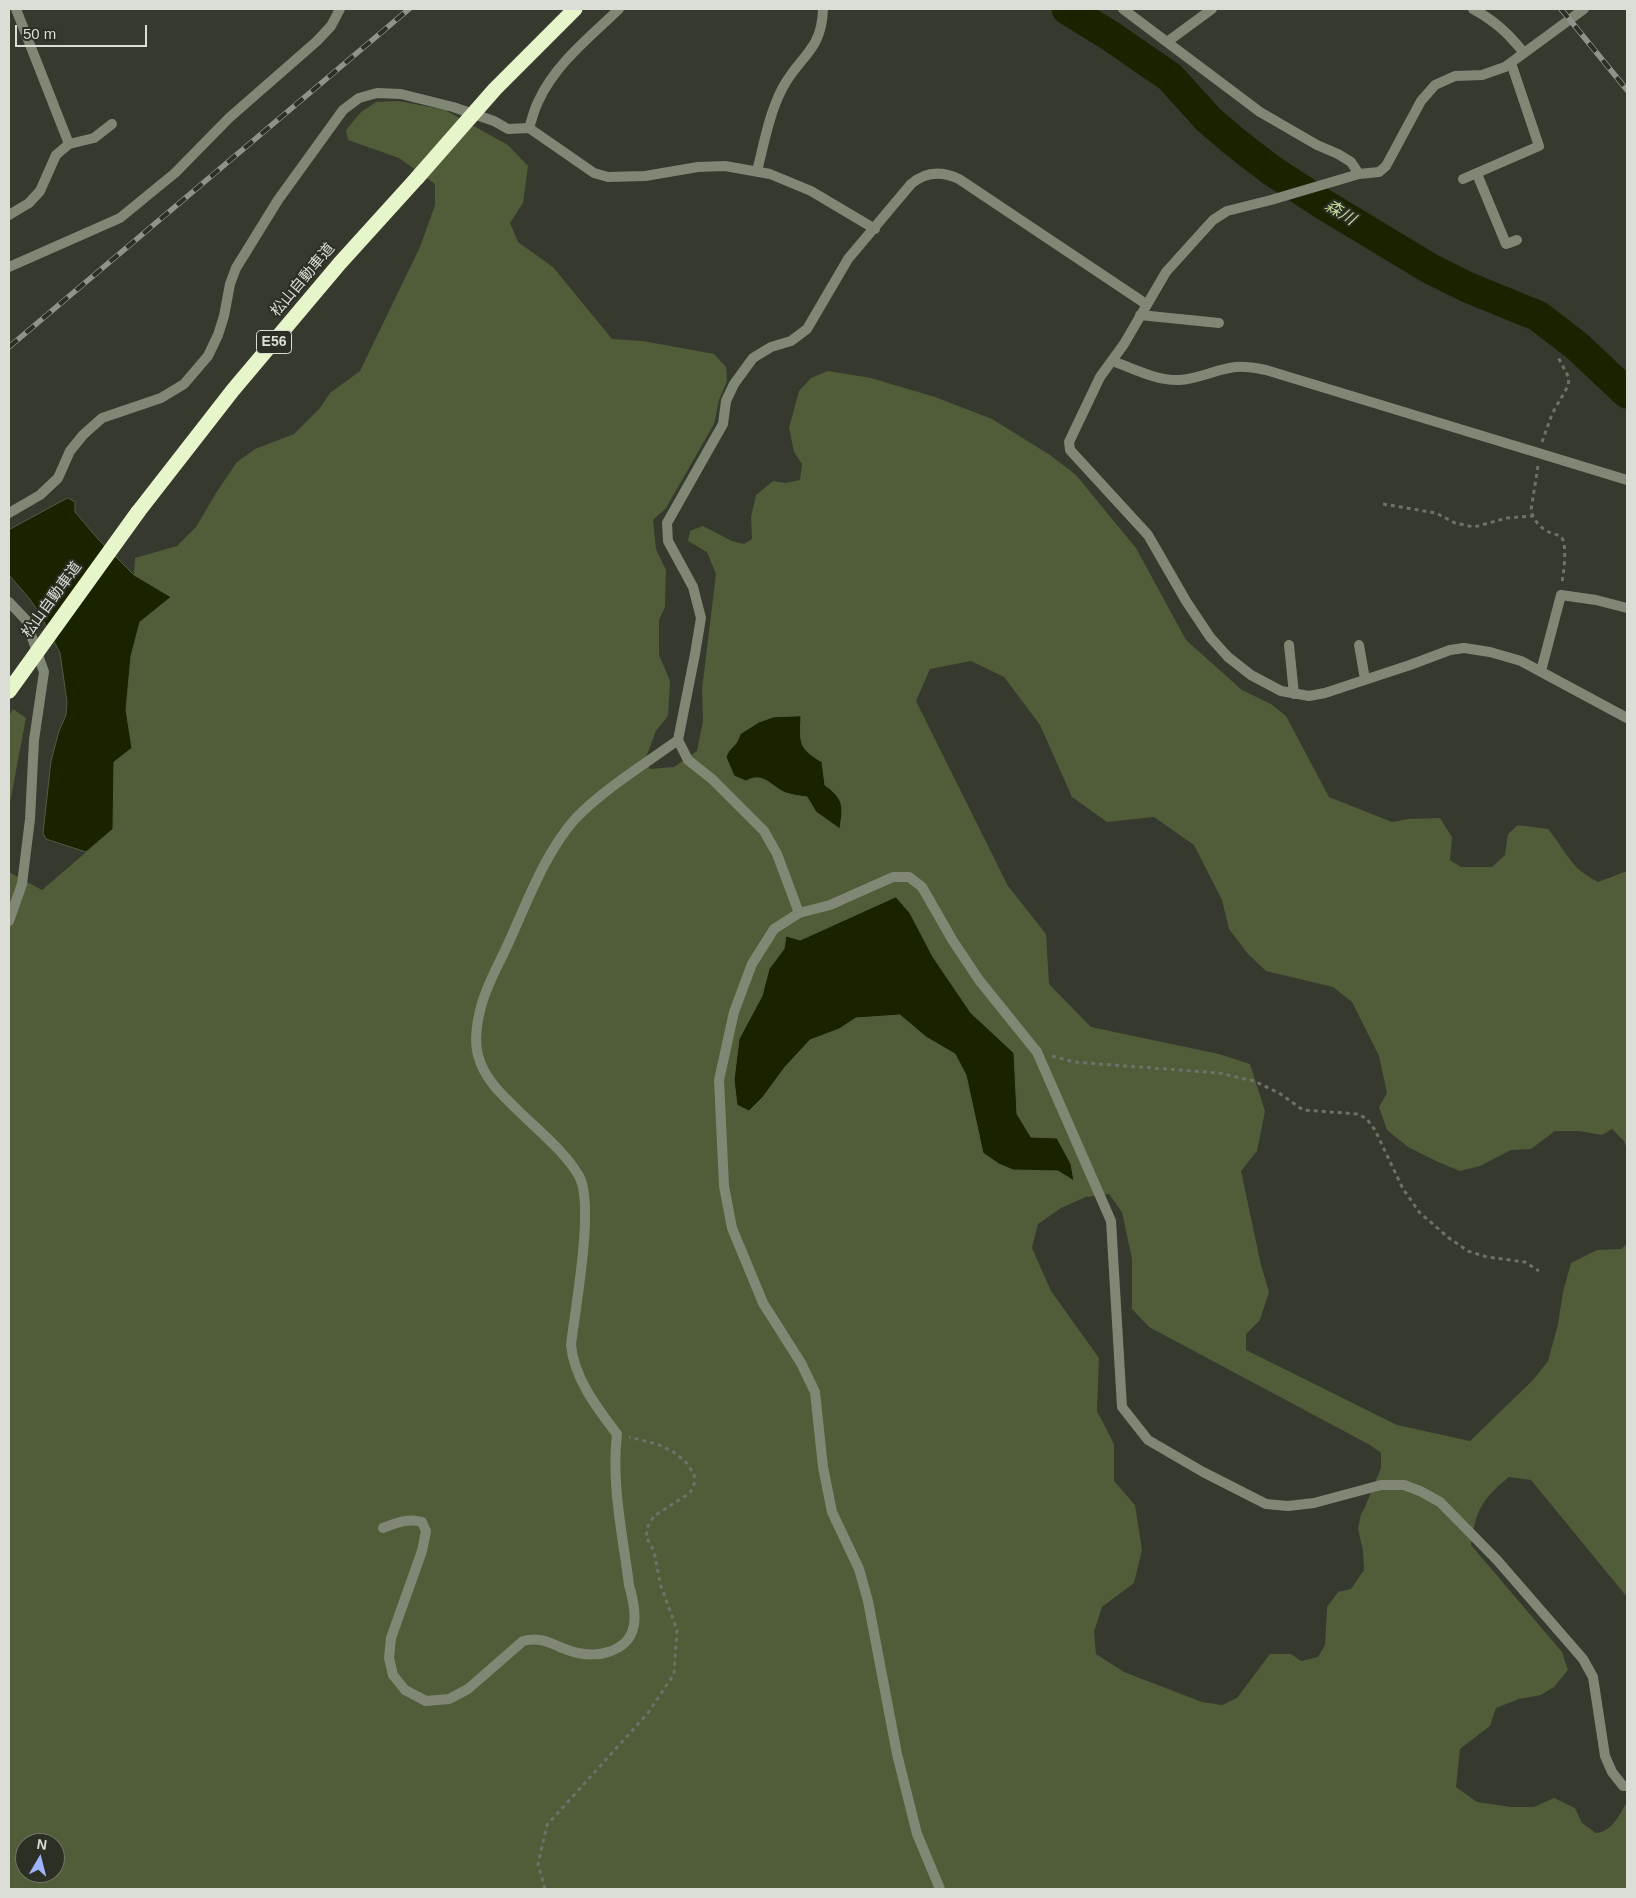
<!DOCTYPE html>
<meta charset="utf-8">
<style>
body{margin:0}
#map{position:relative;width:1636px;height:1898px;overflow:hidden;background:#35392e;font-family:Arial,sans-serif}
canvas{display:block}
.frame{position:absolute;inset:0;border:10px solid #dbded7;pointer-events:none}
.north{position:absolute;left:15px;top:1833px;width:50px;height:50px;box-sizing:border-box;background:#2b2f24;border:1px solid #71756c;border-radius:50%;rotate:8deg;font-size:14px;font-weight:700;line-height:20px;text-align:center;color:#dbded7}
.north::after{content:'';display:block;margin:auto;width:18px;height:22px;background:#a0b3fd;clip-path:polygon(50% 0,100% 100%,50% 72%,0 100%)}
.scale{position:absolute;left:15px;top:25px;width:132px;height:22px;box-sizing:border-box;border:2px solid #dbded7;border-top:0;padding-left:6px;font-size:15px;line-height:18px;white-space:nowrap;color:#dbded7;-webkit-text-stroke:4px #2b2f24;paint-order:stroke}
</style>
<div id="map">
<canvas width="1636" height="1898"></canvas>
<div class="frame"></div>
<div class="north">N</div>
<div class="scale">50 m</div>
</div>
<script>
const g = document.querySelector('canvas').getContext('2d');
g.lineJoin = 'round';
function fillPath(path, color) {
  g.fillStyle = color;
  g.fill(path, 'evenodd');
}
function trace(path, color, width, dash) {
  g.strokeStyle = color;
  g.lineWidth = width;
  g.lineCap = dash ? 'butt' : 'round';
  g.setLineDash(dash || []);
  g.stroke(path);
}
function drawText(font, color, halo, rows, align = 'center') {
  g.font = font + ' Arial,"Noto Sans JP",sans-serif';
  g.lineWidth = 4;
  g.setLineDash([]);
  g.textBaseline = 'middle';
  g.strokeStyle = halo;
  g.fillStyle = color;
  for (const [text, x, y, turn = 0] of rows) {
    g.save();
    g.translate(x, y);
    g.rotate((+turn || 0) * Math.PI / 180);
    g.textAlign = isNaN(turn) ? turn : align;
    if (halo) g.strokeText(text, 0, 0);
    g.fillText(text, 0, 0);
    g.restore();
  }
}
const green = new Path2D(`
 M399 101 445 110 508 145 528 166 523 203 510 223 518 242 553 267 612 339 643 341 714 354 726 367 727 381 719 400 714 424 666 508 653 520 656 549 666 570 665 607 659 620V655L670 681 668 716 656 731 645 760 650 769 674 767 697 751 703 721 702 689 716 574 707 552 688 541 690 531 703 526 732 541 744 544 752 539 751 517 756 495 773 481 785 483 800 480 802 464 794 452 789 428 799 391 811 378 828 371 871 378 935 397 992 419 1050 455 1076 475 1136 548 1186 640 1242 690 1271 704 1286 716 1329 797 1392 822 1408 819 1440 818 1452 837 1450 860 1461 867H1492L1505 855 1508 834 1518 825 1548 829C1566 851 1570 868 1598 882L1627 871V1149L1624 1141 1612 1129 1602 1135 1579 1131H1555L1531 1149 1511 1150 1480 1166 1460 1171 1438 1162 1408 1147 1387 1130 1379 1107 1387 1093 1379 1056 1352 1002 1333 987 1266 971 1248 954 1229 929 1222 900 1194 845 1154 817 1107 822 1072 797 1040 725 1004 677 971 661 930 669 916 701 1008 886 1046 934 1049 984 1091 1027 1219 1054 1250 1064 1265 1111 1257 1151 1241 1171 1261 1265 1269 1292 1260 1320 1246 1334V1350L1397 1425 1470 1441 1534 1379 1548 1361 1558 1324 1563 1292 1571 1263 1597 1250 1621 1249 1627 1244V1597L1531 1480 1509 1477C1481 1500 1476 1510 1471 1545L1562 1652 1568 1670 1554 1687 1541 1695 1519 1699 1496 1708 1490 1726 1460 1749 1456 1787 1477 1802 1511 1807H1534L1554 1798 1575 1808 1582 1823 1596 1833C1613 1831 1619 1815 1627 1802V1889H9V872L42 890 113 829 114 761 132 748 126 710 131 656 140 622 171 597 134 575 135 558 177 546 196 527 216 493 237 462 255 449 294 434 320 408 330 393 360 371 420 247 435 205V184L399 158 348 140 346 130 361 112 376 102ZM1109 1194 1122 1212 1132 1259V1309L1149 1327 1370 1445 1381 1453V1468L1365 1507 1361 1514 1358 1529 1363 1551 1364 1570 1351 1589 1338 1592 1327 1607 1325 1645 1318 1657 1301 1661 1291 1654H1270L1237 1698 1222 1705 1202 1702 1124 1672 1096 1654 1094 1632 1102 1607 1134 1583 1142 1550 1135 1505 1114 1481V1444L1097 1411 1099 1358 1051 1291 1032 1248 1038 1224 1061 1208 1086 1197ZM25 1843H55V1873H25Z
 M13 709 26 718 9 808V716Z`);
const water = new Path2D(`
 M68 498 75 502V512L98 539 134 575 171 597 140 622 131 656 126 710 132 748 114 762 113 829 86 852 46 839 43 833 51 761 59 731 66 715 67 702 60 653 40 614 29 598 9 575V530Z
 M801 716C800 743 798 748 822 762L825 785C845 800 843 806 840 829L816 812 807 797C800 796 792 795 786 793 771 787 764 771 746 781L734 776 726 757C730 746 737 747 740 734L759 722 773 717Z
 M896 897 910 913 933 957 971 1013 1014 1053 1017 1114 1031 1137 1057 1138 1071 1164 1074 1181 1058 1171 1013 1170 999 1164 983 1153 966 1075 955 1054 926 1037 900 1015 856 1018 839 1029 810 1040 785 1067 763 1097 749 1111 737 1105 734 1080 739 1039 762 996 769 969 784 949 786 936 800 940Z`);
const river = new Path2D(`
 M1067 9 1109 35 1170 77 1209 120 1236 143 1271 170 1323 204 1429 268 1467 287 1538 316 1577 346 1627 393`);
const path = new Path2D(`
 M1542 442 1552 414 1568 386 1569 378 1558 357
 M1538 466 1531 510C1533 520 1541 529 1551 533 1555 535 1559 534 1562 538 1567 546 1564 572 1562 582
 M1383 504 1436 513 1455 523 1474 527 1507 518 1532 516
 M1052 1056 1074 1062 1219 1073 1254 1081 1279 1093 1303 1110 1358 1114 1367 1119 1375 1130 1403 1189 1420 1213 1449 1238 1468 1251 1487 1257 1525 1262 1539 1271
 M545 1889 538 1864 547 1825 648 1713 674 1674 677 1630 660 1583 654 1551 646 1537 648 1526 654 1516 690 1493 695 1482 694 1474 685 1461 672 1451 657 1444 629 1437`);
const street = new Path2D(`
 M16 9 69 144
 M1123 9 1260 112 1317 145 1338 154 1351 162 1359 174
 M1473 9C1495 21 1508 33 1524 53
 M1584 9 1505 67 1482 75 1455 76 1435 85 1421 101 1386 166 1379 172 1359 174 1271 200 1227 211 1213 220 1166 272 1124 344 1100 377 1069 442 1070 450 1148 535 1186 601 1210 637 1228 657 1251 675 1281 691 1309 696 1325 693 1410 665 1450 650 1464 648 1490 652 1521 661 1627 718
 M1167 42 1212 9
 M529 128C532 119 534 110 538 102 555 64 590 37 619 9
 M757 171C764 144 769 114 782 89 799 56 822 51 823 9
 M1477 174 1506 244 1517 240
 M1463 179 1539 146 1511 63
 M9 215 29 203 40 191 56 155 69 144 94 138 112 124
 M9 267 120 218 175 173 229 118 317 41 331 26 340 9
 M1140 315 1219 323
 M1112 361C1133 368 1156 381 1179 380 1199 379 1216 369 1236 367 1246 366 1256 368 1266 370L1627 480
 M9 513 40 495 58 478 70 451 83 435 102 418 161 398 184 384 208 356 218 335 224 316 230 284 236 268 278 200 343 110 359 98 377 93 401 94 453 107 494 121 508 129 529 128 594 173 608 177 645 176 698 167 725 166 770 174 811 191 875 229
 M9 602 26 620 44 672 34 740 30 819 22 884 9 921
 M1289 645 1294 694
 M1359 645 1365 679
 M1541 671 1561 595 1596 600 1627 608
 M799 913 777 854 764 831 712 779 688 760 678 740 695 654 701 618 693 587 668 541 667 523 723 424 726 401 734 384 753 358 771 347 791 341 807 329 848 259 911 184C926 171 942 171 959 179L1146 304
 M383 1528C396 1523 408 1518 422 1522L426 1531 422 1551 391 1638 389 1658 393 1675 405 1690 426 1701 449 1699 468 1689 523 1641C547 1635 556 1649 578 1653 587 1655 600 1655 608 1652 641 1642 637 1613 629 1585 623 1536 611 1485 617 1434 597 1408 574 1378 571 1345 575 1309 595 1204 579 1176 567 1155 546 1137 528 1120 509 1101 485 1083 478 1055 474 1040 477 1022 481 1007 486 986 499 964 508 944 527 903 545 852 576 818 604 789 645 764 678 740
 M940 1889 917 1834 897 1754 868 1601 859 1569 832 1512 823 1467 815 1392 801 1363 763 1303 732 1228 724 1186 719 1080 734 1012 752 964 774 929 799 913 830 905 893 877H909L922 887 953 941 979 980 1037 1052 1111 1221 1122 1407 1148 1440 1203 1472 1266 1504 1288 1506 1314 1503 1381 1485H1404L1420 1491 1440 1502 1497 1560 1583 1659 1593 1677 1605 1756 1612 1772 1623 1786H1627`);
const highway = new Path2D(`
 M138 512 233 390 340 263 417 178`);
const rail = new Path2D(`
 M1561 9 1627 90
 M9 347 409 9`);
const highwayBridge = new Path2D(`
 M417 178 495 89 575 9
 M9 691 138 512`);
const shields = [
 [274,342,35]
];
const shieldNames = [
 ["E56",274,342]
];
const streetNames = [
 ["松山自動車道",303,280,-50],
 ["松山自動車道",52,600,-54]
];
const waterNames = [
 ["森川",1340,213,32]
];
fillPath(green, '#515c38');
fillPath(water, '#1a2300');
trace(water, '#545b40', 1);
trace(river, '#1a2300', 31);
trace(path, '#6e7168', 3, [4, 4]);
trace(street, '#808775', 10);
trace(highway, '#e6f5ca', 15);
trace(rail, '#90938b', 5.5);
trace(rail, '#2b2f24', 4, [11]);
trace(highwayBridge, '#e6f5ca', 15);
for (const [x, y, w] of shields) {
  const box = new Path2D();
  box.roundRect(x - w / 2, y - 11.5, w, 23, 4);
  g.fillStyle = '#2b2f24';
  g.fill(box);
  trace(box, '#dbded7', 1);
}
drawText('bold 14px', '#dbded7', null, shieldNames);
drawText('15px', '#dbded7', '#2b2f24', streetNames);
drawText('italic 16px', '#c6db9a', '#2b2f24', waterNames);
</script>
